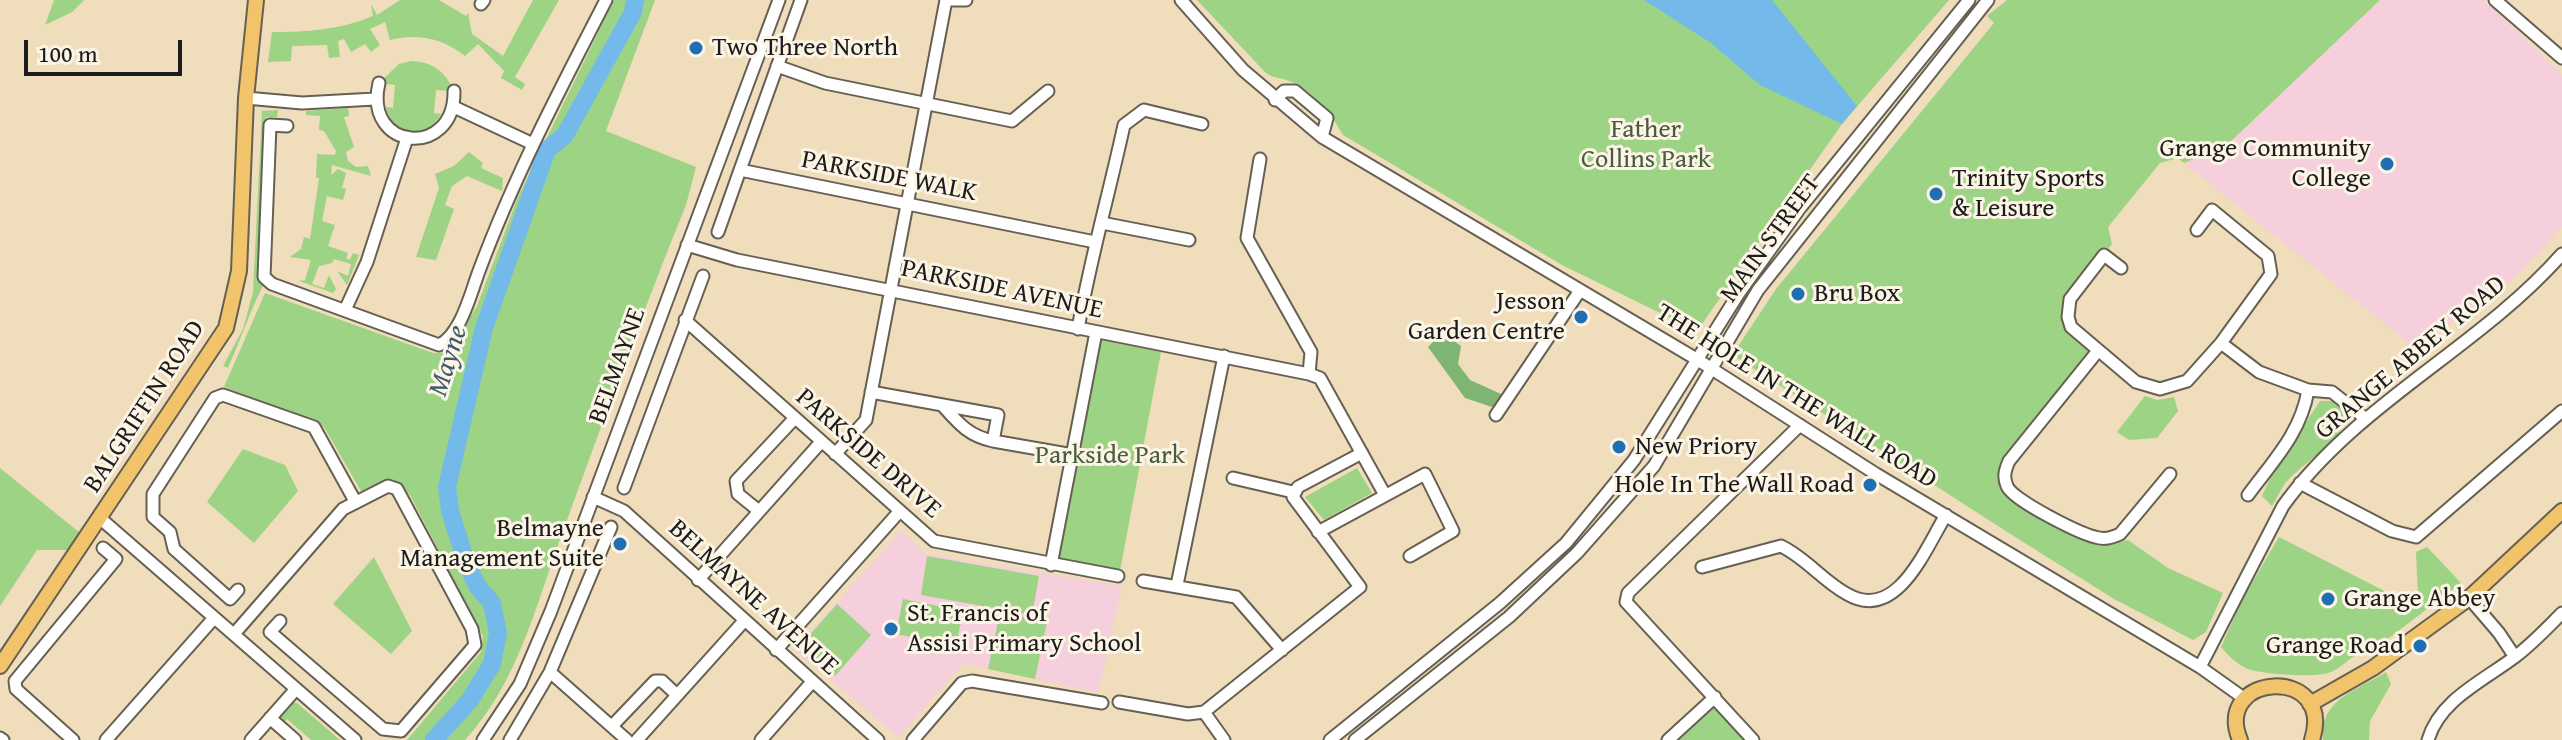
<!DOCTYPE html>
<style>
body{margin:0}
#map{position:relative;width:2562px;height:740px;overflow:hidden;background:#efddbb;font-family:"Gentium Book Plus",serif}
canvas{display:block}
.scale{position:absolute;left:24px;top:40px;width:158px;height:36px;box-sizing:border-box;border:4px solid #1c1c1c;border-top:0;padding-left:10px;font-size:24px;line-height:28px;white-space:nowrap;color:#1c1c1c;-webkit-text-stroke:6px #fcf5e5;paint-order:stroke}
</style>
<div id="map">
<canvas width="2562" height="740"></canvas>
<div class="scale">100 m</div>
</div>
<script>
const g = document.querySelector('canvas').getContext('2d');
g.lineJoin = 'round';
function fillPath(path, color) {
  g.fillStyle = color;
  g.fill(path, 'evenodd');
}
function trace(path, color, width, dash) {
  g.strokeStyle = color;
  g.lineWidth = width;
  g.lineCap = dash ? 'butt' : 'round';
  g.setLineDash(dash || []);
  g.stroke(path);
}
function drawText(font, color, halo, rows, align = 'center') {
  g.font = font + ' "Gentium Book Plus",serif';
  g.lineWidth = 6;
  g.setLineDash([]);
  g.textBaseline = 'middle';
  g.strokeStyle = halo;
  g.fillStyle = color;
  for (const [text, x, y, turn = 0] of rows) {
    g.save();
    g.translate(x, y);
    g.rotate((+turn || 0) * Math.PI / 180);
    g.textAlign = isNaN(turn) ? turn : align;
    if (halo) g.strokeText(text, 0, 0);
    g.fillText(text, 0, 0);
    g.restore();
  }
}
const built = new Path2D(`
 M2380 0H2484L2562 75V227L2517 276 2415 348 2184 163 2227 145Z
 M901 531 926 554 1122 586 1098 693 963 663 899 737 794 650Z`);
const green = new Path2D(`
 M54 0H84L72 12 45 25Z
 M400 0H439L466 16 468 13 472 34 503 56 533 0H559L515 77 525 84 522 90 501 78 504 71 478 44 465 56C443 38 418 33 390 40L385 22 370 29 380 45 371 52 365 44 351 52 344 39 338 41 340 57 329 58 327 45 292 46 291 61 268 62 272 32C307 32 339 30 373 16L371 4 377 15Z
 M614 0H655L606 131 696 167 686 205C642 313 603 422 563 531 536 604 519 681 465 740H407L481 652 483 636 410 495 396 482H382L361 491 324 427 224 387 265 293 433 353 449 352 477 306 518 197Z
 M1197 0H1949L1842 124 1697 331 1562 265 1343 135C1332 115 1311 88 1289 81 1280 77 1273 79 1265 72Z
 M2007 0H2380L2227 145 2184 163 2178 158 2160 163 2108 227 2112 244 2072 296 2070 330 2091 352 2000 463 1999 486 2006 496 2023 508 2100 546 2128 540 2168 568 2223 593 2206 632 2193 640 2114 599 2012 535 1737 358 1739 345 1776 289 1994 23 1987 16Z
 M411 61C433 62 445 71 454 91L436 90 434 113 441 114C426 141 393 138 386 107L393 108 395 85 379 83 399 64Z
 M348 108 349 116 344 117 354 147 346 152 348 161 356 167 368 166 371 176 332 165 331 175 338 169 346 173 342 188 346 189 343 200 327 196 322 221 335 225 328 246 348 253 346 258 350 260 353 253 359 255 347 285 337 271 348 276 351 264 334 259 332 263 319 266 312 284 324 288 329 275 336 289 333 293 299 281 305 280 311 260 290 257 301 249 304 237 310 239 319 178H316L317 154 335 155 336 151 324 131 319 130 320 116 306 115V111Z
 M278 110 277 117H266L258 274 264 285C259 289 235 354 228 368L223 366 243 329 253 292 262 111Z
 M469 152 483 163 481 168 503 178 502 191 467 176 452 186 445 205 454 209 436 260 416 257 439 188 435 174 454 166Z
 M1100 340 1161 352 1120 571 1059 559Z
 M2145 396 2157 400 2174 397 2178 411 2157 438 2129 440 2117 432Z
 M2320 401H2335L2348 414C2339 444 2309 458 2289 479 2282 486 2277 498 2272 506L2262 496 2271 476Z
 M243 449 285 465 298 491 254 543 207 502Z
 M0 468 80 533 69 550H37L0 606Z
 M1357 468 1372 493 1324 520 1305 497Z
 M2279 537 2398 598 2418 595 2416 552 2427 547 2461 583 2372 651C2354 650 2348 664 2333 671 2319 679 2268 674 2251 670 2238 666 2229 656 2221 647L2242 600Z
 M927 556 1039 576 1032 615 921 595Z
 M374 557 412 631 391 654 333 604Z
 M903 599 963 611 956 646 896 634Z
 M837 604 871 635 835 676 800 646Z
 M1000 612 1047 622 1035 679 988 669Z
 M2386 672 2391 684 2370 721 2369 740H2323C2319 700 2357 690 2386 672Z
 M292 702 297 703 340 740H311L287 719 282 725 281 715Z
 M1715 706 1746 740H1676L1711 708Z`);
const forest = new Path2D(`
 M1448 336 1461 346 1458 364 1470 380 1501 394 1504 400 1492 407 1465 398 1428 347 1438 337Z`);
const water = new Path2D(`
 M1644 0H1772L1857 106 1842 124 1760 85 1711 43Z`);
const river = new Path2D(`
 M434 740 470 700 492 664 498 633 492 603 478 587 467 565 450 511 447 487 484 328 547 150 565 135 633 12 635 0`);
const minor = new Path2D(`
 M946 0H966
 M1181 0 1243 70 1322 137 1698 360 1876 474 2200 667 2245 699
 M2495 0 2562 58
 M481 4 484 0
 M777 66 825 83 1012 121 1048 91
 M379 83C363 151 455 159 454 91
 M246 98 302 103 375 99
 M1275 100 1284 91H1295L1327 118 1322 137
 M454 107 533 144
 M287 126 270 125 264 277 272 284 439 345C461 335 471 292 479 271 514 177 560 89 606 0
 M1260 159 1247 238 1311 352 1309 374
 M740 170 801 0
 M1102 223 1189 240
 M718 232 740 170 1095 242
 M687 245 737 260 1309 374 1320 378 1385 495
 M2121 268 2104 255 2070 299 2068 317 2071 327 2136 382 2160 389 2187 381 2221 343 2271 274 2268 256 2212 210 2197 230
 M345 310 367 262 407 138
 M685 320 934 541 1118 576
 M1078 329C1090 260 1109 194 1124 125L1144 110 1202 124
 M2221 343 2259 372 2308 390 2332 392 2366 419
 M2097 352 2009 461C2005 470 2003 477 2007 486 2012 500 2079 533 2095 537 2104 540 2111 538 2120 534L2170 474
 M871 392 998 415 993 441 1073 455
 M943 406C959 424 969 436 993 441
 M1496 415 1579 292
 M835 454 866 420 946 0
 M1233 478 1293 492
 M2300 483 2392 531 2416 537 2562 411
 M624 488 703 276
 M2248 495C2273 461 2301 433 2308 390
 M593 497 624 511 878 740
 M759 511 738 494 736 481 794 419
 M101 519 355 740
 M1318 532 1425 474 1453 531 1410 556
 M1051 565 1096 332
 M1702 567 1781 546C1806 558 1823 581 1847 594 1897 623 1925 549 1946 515
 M698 580 821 442
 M1143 581 1236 597 1282 650
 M1177 585 1224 356
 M238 590 230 599 174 549 170 532 153 517V494L215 398 223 395 314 427 355 501
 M2469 598 2499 633 2515 657
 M234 634 343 509 388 486 397 489 472 629 475 645 401 731 383 729 270 632 280 621
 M776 650 899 512
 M2200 667 2283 506C2357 403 2479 348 2562 254
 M550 672 627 740
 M1119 702 1188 714 1204 712 1224 740
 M1204 712 1360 587 1293 497 1298 487 1362 453
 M270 718 295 740
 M612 726 655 681H662L677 695
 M0 738 3 740
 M73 740 16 689 15 681 116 559 103 548
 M106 740 214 618
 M251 740 296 689
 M483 740 520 684 551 611 779 0
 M510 740 550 672 611 527
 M637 740 744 621
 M761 740 812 682
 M913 740 962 683 972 681 1102 703
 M1330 740 1500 603 1566 543 1634 460 1739 293 1800 208 1969 0
 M1355 740 1509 617 1577 553 1654 466 1758 290 1988 0
 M1668 740 1715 697
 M1753 740 1626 602 1628 593 1800 425
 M2428 740C2440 699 2485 680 2516 656 2533 643 2547 628 2562 613`);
const major = new Path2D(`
 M0 666 226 328 239 271 246 98 256 0
 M2310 704 2373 668 2469 598 2562 511
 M2240 740C2212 672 2336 665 2312 740`);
const markers = [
 [696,48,8,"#1f6fb2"],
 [2387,164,8,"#1f6fb2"],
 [1936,194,8,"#1f6fb2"],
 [1798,294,8,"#1f6fb2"],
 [1581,317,8,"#1f6fb2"],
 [1619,447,8,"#1f6fb2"],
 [1870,485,8,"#1f6fb2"],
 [620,544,8,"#1f6fb2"],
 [2328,599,8,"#1f6fb2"],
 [891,629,8,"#1f6fb2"],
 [2420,646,8,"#1f6fb2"]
];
const poiNames = [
 ["Two Three North",712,48],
 ["Grange Community",2371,149,"right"],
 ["College",2371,179,"right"],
 ["Trinity Sports",1952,179],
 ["& Leisure",1952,209],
 ["Bru Box",1814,294],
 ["Jesson",1565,302,"right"],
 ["Garden Centre",1565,332,"right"],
 ["New Priory",1635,447],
 ["Hole In The Wall Road",1854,485,"right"],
 ["Belmayne",604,529,"right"],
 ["Management Suite",604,559,"right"],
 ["Grange Abbey",2344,599],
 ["St. Francis of",907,614],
 ["Assisi Primary School",907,644],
 ["Grange Road",2404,646,"right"]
];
const parkNames = [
 ["Father",1646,130],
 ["Collins Park",1646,160],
 ["Parkside Park",1110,456]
];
const streetNames = [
 ["PARKSIDE WALK",889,177,11],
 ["MAIN STREET",1771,239,-54],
 ["PARKSIDE AVENUE",1002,290,12],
 ["GRANGE ABBEY ROAD",2411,358,-40],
 ["BELMAYNE",618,366,-70],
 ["THE HOLE IN THE WALL ROAD",1796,397,32],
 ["BALGRIFFIN ROAD",145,407,-57],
 ["PARKSIDE DRIVE",868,454,41],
 ["BELMAYNE AVENUE",753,598,42]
];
const waterNames = [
 ["Mayne",449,361,-73]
];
fillPath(built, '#f5cfdb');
fillPath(green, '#9dd384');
fillPath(forest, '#7eb572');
fillPath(water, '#73baeb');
trace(river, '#73baeb', 18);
trace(minor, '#666054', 15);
trace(major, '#666054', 18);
trace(minor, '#fff', 11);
trace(major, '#f1c36a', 14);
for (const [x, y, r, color] of markers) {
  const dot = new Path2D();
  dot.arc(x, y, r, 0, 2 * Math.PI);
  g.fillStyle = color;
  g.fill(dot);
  trace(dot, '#fcf5e5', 3);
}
drawText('26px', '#1c1c1c', '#fcf5e5', poiNames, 'left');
drawText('26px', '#495c40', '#fcf5e5', parkNames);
drawText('26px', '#1c1c1c', '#fcf5e5', streetNames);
drawText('italic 28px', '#3f5b6f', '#fcf5e5', waterNames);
</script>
